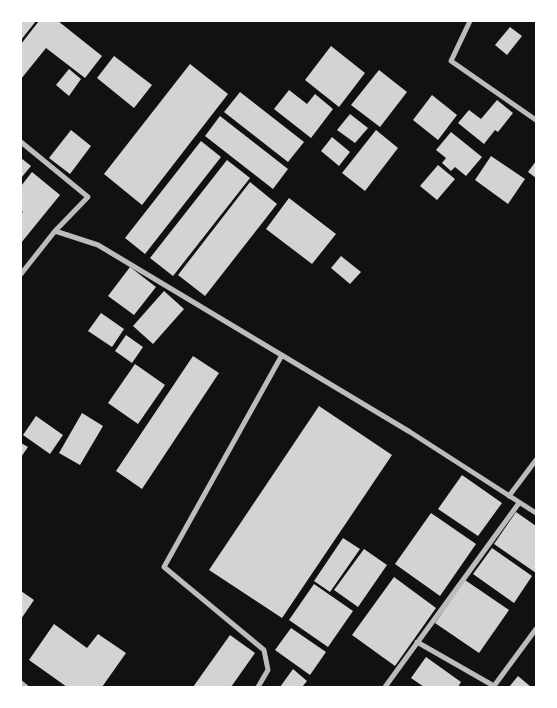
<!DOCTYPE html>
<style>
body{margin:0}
#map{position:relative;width:557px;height:708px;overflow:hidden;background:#111;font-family:Manrope,sans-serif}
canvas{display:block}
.frame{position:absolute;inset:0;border:22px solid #fff;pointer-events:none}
</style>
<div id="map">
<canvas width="557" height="708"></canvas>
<div class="frame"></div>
</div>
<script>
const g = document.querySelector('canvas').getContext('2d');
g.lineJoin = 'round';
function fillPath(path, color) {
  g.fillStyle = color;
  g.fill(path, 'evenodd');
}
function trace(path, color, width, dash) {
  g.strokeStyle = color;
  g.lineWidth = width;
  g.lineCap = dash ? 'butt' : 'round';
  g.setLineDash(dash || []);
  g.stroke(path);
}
const building = new Path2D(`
 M21 21H36L21 40Z
 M39 21H58L102 56 85 78 46 48 21 79V44Z
 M510 27 522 36 507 55 495 45Z
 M331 46 365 73 339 107 305 80Z
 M114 56 152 85 134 108 97 78Z
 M190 64 228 94 142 205 104 174Z
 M69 69 81 79 69 96 56 85Z
 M379 70 407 92 380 127 351 105Z
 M289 90 307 104 315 94 333 109 311 138 274 109Z
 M240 92 304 142 288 162 224 112Z
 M432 95 457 115 438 140 413 120Z
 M497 100 513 113 498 132 495 130 484 144 458 123 469 110 481 119Z
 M350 114 368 128 355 143 337 130Z
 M220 116 288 169 273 189 205 136Z
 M71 130 91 146 70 174 49 158Z
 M376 130 398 148 365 191 342 173Z
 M451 132 482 157 466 176 455 167 451 171 442 163 446 158 436 150Z
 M332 137 350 152 339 166 321 151Z
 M201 141 221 157 145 254 125 238Z
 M491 156 525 179 508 204 475 180Z
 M21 158 31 166 21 178Z
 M227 160 250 178 173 276 150 258Z
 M536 161V178L528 172Z
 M438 165 455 179 437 200 420 186Z
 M32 172 60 195 21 243V214L23 212 21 211V186Z
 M250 182 277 204 205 296 178 275Z
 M289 198 336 234 312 264 266 229Z
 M341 256 361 272 350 284 331 268Z
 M130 267 156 287 134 315 108 296Z
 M164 291 184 309 153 344 133 326Z
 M101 313 124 329 112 347 88 331Z
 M126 335 143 347 132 363 115 351Z
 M193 356 219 373 142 489 116 471Z
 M135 364 165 385 138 424 108 403Z
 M319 406 392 455 282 618 209 570Z
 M82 413 103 426 80 465 59 453Z
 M36 416 63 435 50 454 23 435Z
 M21 443 28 447 21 457Z
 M462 475 502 503 478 536 438 509Z
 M516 512 536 526V573L494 544Z
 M431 513 476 544 440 596 395 564Z
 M343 538 360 549 330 592 314 581Z
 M492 548 532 576 514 603 473 574Z
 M364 549 387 565 358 607 334 590Z
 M394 577 436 608 395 666 352 635Z
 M465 580 509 610 479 653 435 623Z
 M314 584 353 611 328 647 289 620Z
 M21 591 34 600 21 619Z
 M54 624 87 648 98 634 126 653 102 687H67L29 660Z
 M291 628 326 652 310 675 275 650Z
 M230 635 255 653 231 687H193Z
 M426 657 461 682 458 687H424L411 678Z
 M293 669 307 681 302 687H280Z
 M518 676 531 687H509Z`);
const minor = new Path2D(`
 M470 21 451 61 536 120
 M21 142 88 197 55 231
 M21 274 55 231 98 245 410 432 536 513
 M509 496 536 460
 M417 642 494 686 536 629
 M21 683 26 687
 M258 687 268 670 264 650 164 567 282 355
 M385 687 519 503`);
fillPath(building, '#d3d3d3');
trace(minor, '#bcbcbc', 5);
</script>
